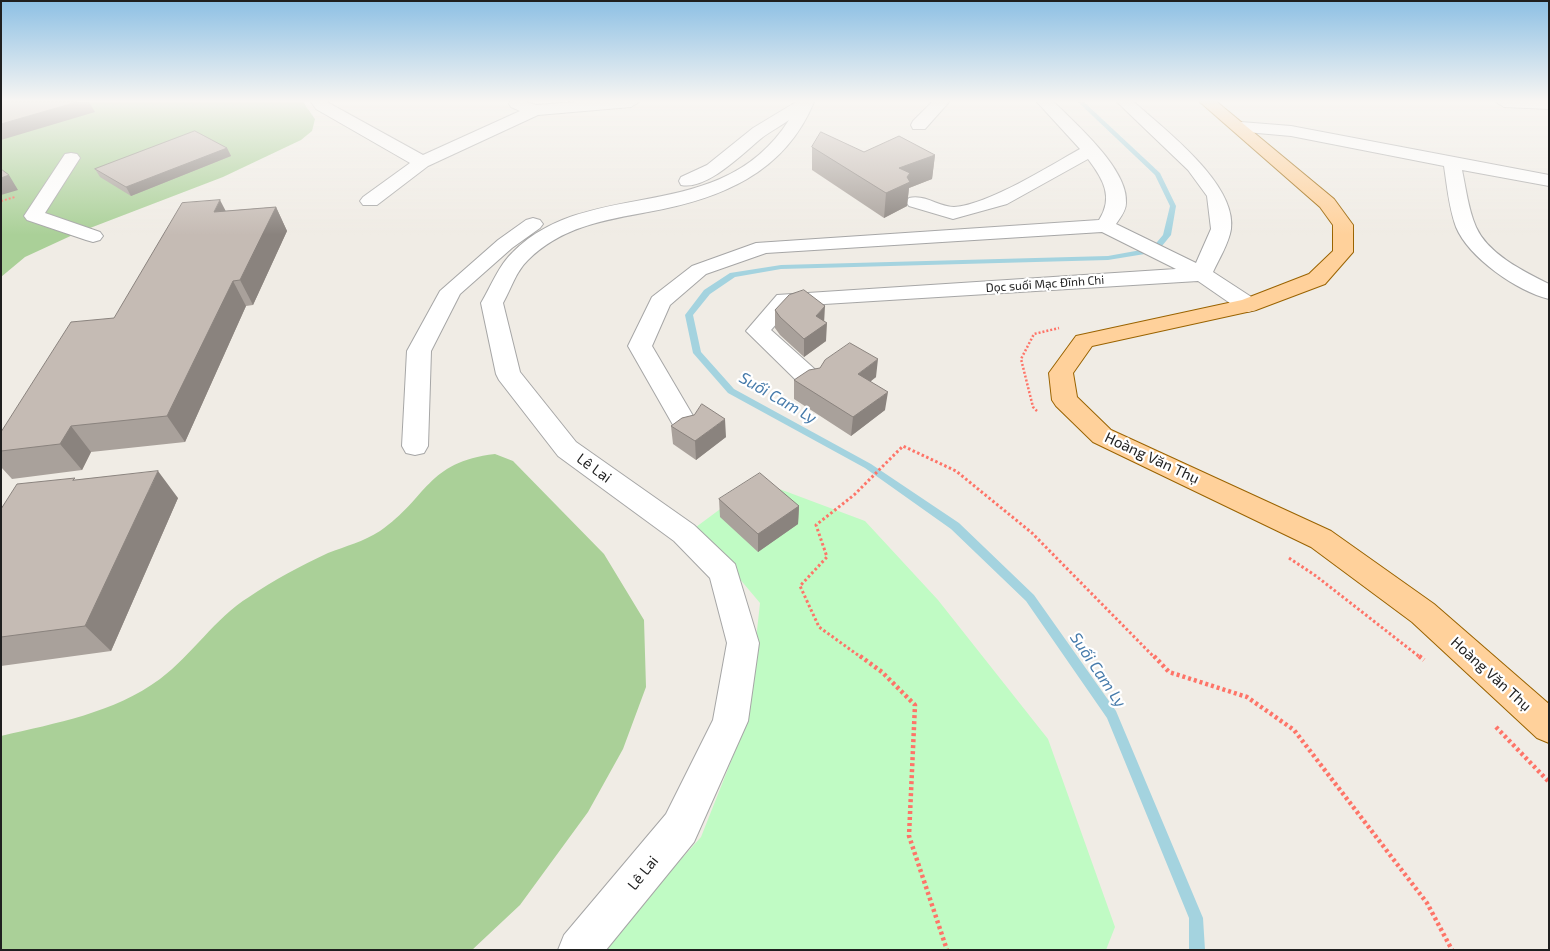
<!DOCTYPE html>
<meta charset="utf-8">
<style>
body{margin:0}
#map{position:relative;width:1550px;height:951px;overflow:hidden;background:#f0ece5;font-family:"Exo 2",sans-serif}
canvas{display:block}
.frame{position:absolute;inset:0;border:2px solid #1f1f1f;pointer-events:none}
</style>
<div id="map">
<canvas width="1550" height="951"></canvas>
<div class="frame"></div>
</div>
<script>
const g = document.querySelector('canvas').getContext('2d');
g.lineJoin = 'round';
function fillPath(path, color) {
  g.fillStyle = color;
  g.fill(path, 'evenodd');
}
function trace(path, color, width, dash) {
  g.strokeStyle = color;
  g.lineWidth = width;
  g.lineCap = dash ? 'butt' : 'round';
  g.setLineDash(dash || []);
  g.stroke(path);
}
function drawText(font, color, halo, rows, align = 'center') {
  g.font = font + ' "Exo 2",sans-serif';
  g.lineWidth = 4.5;
  g.setLineDash([]);
  g.textBaseline = 'middle';
  g.strokeStyle = halo;
  g.fillStyle = color;
  for (const [text, x, y, turn = 0] of rows) {
    g.save();
    g.translate(x, y);
    g.rotate((+turn || 0) * Math.PI / 180);
    g.textAlign = isNaN(turn) ? turn : align;
    if (halo) g.strokeText(text, 0, 0);
    g.fillText(text, 0, 0);
    g.restore();
  }
}
const forest = new Path2D(`
 M1 102H303L315 119 312 131 301 140 223 177 77 233 25 257 1 277Z
 M495 454 513 461 604 554 644 620 646 687 623 749 588 812 520 905 472 950H1V736C56 723 114 713 160 679 192 655 215 618 249 597 274 580 300 566 328 553 346 546 363 542 380 531 428 498 426 462 495 454Z`);
const park = new Path2D(`
 M758 481 865 521 938 600 1048 739 1115 927 1106 950H600L701 837 747 721 760 603 696 527Z`);
const stream = new Path2D(`
 M1078 102H1084L1160 173 1176 206 1171 235 1157 252 1108 260 781 269 735 277 710 294 693 315 701 352 734 389 871 464 959 523 1034 595 1116 711 1203 918 1205 950H1189V918L1107 718 1026 601 951 529 865 468 728 393 693 353 685 315 704 290 730 273 781 265 1108 256 1152 248 1163 235 1170 206 1155 175Z`);
const pathFar3 = new Path2D(`
 M1 201 15 197`);
const pathFar2 = new Path2D(`
 M1037 411 1033 407 1021 359 1034 334 1059 328`);
const pathFar1 = new Path2D(`
 M1289 558 1316 576 1421 658
 M862 658 819 627 800 586 827 557 816 525 854 495 903 446 956 471 1032 533 1155 658`);
const path = new Path2D(`
 M860 656 882 672 915 705 909 836 947 950
 M1154 656 1169 672 1247 697 1294 730 1427 903 1452 950
 M1419 656 1424 660
 M1496 727 1549 782`);
const minor = new Path2D(`
 M311 102H327L423 155 520 111 511 107 509 104 510 102H526L536 105 576 102H639L631 107 538 115 428 166 377 205H363L360 201 363 197 410 163 316 109Z
 M796 102H814C784 174 720 199 648 212 604 220 561 227 528 260 516 271 511 289 503 303L520 372 576 442 694 525 735 564 759 643 748 721 694 842 606 950H558L564 935 666 814 713 720 727 643 710 578 674 541 558 456 499 380 496 374 481 303C491 286 499 265 513 252 590 175 720 228 789 120 781 126 771 131 763 137 744 152 707 191 681 185L679 181 681 177 707 165 753 128Z
 M932 102H949L925 129H913L911 125 913 121Z
 M1037 102H1054C1076 124 1129 170 1126 203 1126 211 1120 218 1116 224L1196 263 1211 229 1207 196 1188 170 1117 102H1134C1165 130 1237 184 1231 229 1229 243 1219 259 1213 272L1256 300 1259 305 1256 310 1248 312 1240 310 1198 281 792 306 771 330 819 373 822 379 819 385 810 387 801 385 746 331 777 295 1176 269 1102 232 766 253 706 274 670 305 652 346 699 426 695 432 686 435 677 432 628 346 652 297 692 266 756 243 1099 220C1114 197 1103 179 1088 159L1007 204 960 217 953 219 909 206 906 202 909 198C925 194 939 207 954 207 988 205 1049 166 1080 149Z
 M1496 102H1549V109L1504 107Z
 M1241 122 1291 126 1549 175V186L1462 170C1466 188 1468 209 1476 227 1488 254 1523 271 1549 284V299C1517 291 1469 258 1456 227 1449 208 1447 186 1444 166L1291 136 1235 131 1233 127 1235 123Z
 M71 153 77 154 80 158 45 213 100 232 103 236 100 240 93 242 86 240 27 220 24 216 65 154Z
 M533 218 540 220 543 224 540 228 512 248 460 294 431 351 428 446 424 453 415 455 406 453 402 446 407 351 440 291 498 240 526 220Z`);
const major = new Path2D(`
 M1200 102H1217L1334 199 1353 225V252L1325 284 1256 310 1092 346 1073 373 1077 397 1111 430 1331 531 1434 604 1549 704V743L1537 738 1412 622 1311 547 1093 442 1056 406 1052 400 1049 373 1076 336 1242 300 1309 274 1333 251V225L1320 207Z`);
const wall = new Path2D(`
 M812 147 864 152 935 155 932 179 909 188 907 206 884 218 812 170Z
 M227 148 231 156 131 196 100 177 95 169Z
 M276 207 287 231 253 305 246 306 185 442 91 452 82 470 12 479 1 467V432L225 211Z
 M775 310 824 321 826 341 804 357 780 335 775 328Z
 M876 377 870 382 885 410 851 436 794 399V380Z
 M671 426 726 437 696 460 673 444Z
 M76 480 178 498 111 651 1 666V509Z
 M719 499 799 506 798 524 758 552 720 517Z`);
const shadedWall = new Path2D(`
 M77 102H89L95 112 1 140V124Z
 M227 148 231 156 131 196 126 187Z
 M935 155 932 179 909 188 907 206 884 218 886 193 899 168Z
 M9 175 18 190 1 195V178Z
 M220 200 232 223 214 212Z
 M276 207 287 231 253 305 240 280Z
 M233 281 246 306 185 442 167 416Z
 M825 306 824 324 827 323 826 341 804 357V339L816 316Z
 M878 359 876 377 856 392 858 374Z
 M888 392 885 410 851 436 853 417Z
 M725 419 726 437 696 460 695 441Z
 M71 426 91 452 82 470 60 444Z
 M158 471 178 498 111 651 85 626Z
 M799 506 798 524 758 552V534Z`);
const building = new Path2D(`
 M1 102H77L1 124Z
 M195 131 227 148 126 187 95 169Z
 M821 132 864 152 899 136 935 155 899 168 910 173 907 177 910 182 886 193 812 147Z
 M1 169 9 175 1 178Z
 M220 200 214 212 276 207 240 280 233 281 167 416 71 426 60 444 1 451V432L71 322 114 318 182 203Z
 M804 290 825 306 816 316 827 323 804 339 780 317 775 310 789 295Z
 M850 343 878 359 858 374 888 392 853 417 794 380 809 370 820 368 825 360Z
 M702 404 725 419 695 441 671 426 682 418 694 415Z
 M158 471 85 626 1 637V509L17 484 75 478 73 480Z
 M760 473 799 506 758 534 719 499Z`);
const farStreetnames = [
 ["Dọc suối Mạc Đĩnh Chi",1045,284,-4]
];
const streetNames = [
 ["Hoàng Văn Thụ",1152,458,25],
 ["Lê Lai",594,468,36],
 ["Hoàng Văn Thụ",1491,674,42],
 ["Lê Lai",643,873,-51]
];
const waterNames = [
 ["Suối Cam Ly",778,398,30],
 ["Suối Cam Ly",1098,670,56]
];
fillPath(forest, '#aad098');
fillPath(park, '#c0fbc4');
fillPath(stream, '#a4d3df');
trace(minor, '#a6a6a6', 2);
trace(major, '#9a6300', 2);
trace(pathFar3, '#fe7468', 2, [2, 2]);
trace(pathFar2, '#fe7468', 2.5, [2, 2]);
trace(pathFar1, '#fe7468', 3, [2.5, 2.5]);
trace(path, '#fe7468', 4.5, [3, 3]);
fillPath(minor, '#fff');
fillPath(major, '#ffd19b');
fillPath(wall, '#a9a19b');
fillPath(shadedWall, '#8a837e');
fillPath(building, '#c5bbb4');
trace(building, '#8a837e', 1);
const sky = g.createLinearGradient(0, 0, 0, 235);
sky.addColorStop(0, '#8dc0e4');
sky.addColorStop(0.43, '#f8f6f3');
sky.addColorStop(1, '#f8f6f300');
g.fillStyle = sky;
g.fillRect(0, 0, 1550, 235);
drawText('12px', '#1f1f1f', '#fff', farStreetnames);
drawText('15px', '#1f1f1f', '#fff', streetNames);
drawText('italic 16px', '#457aaa', '#fff', waterNames);
</script>
